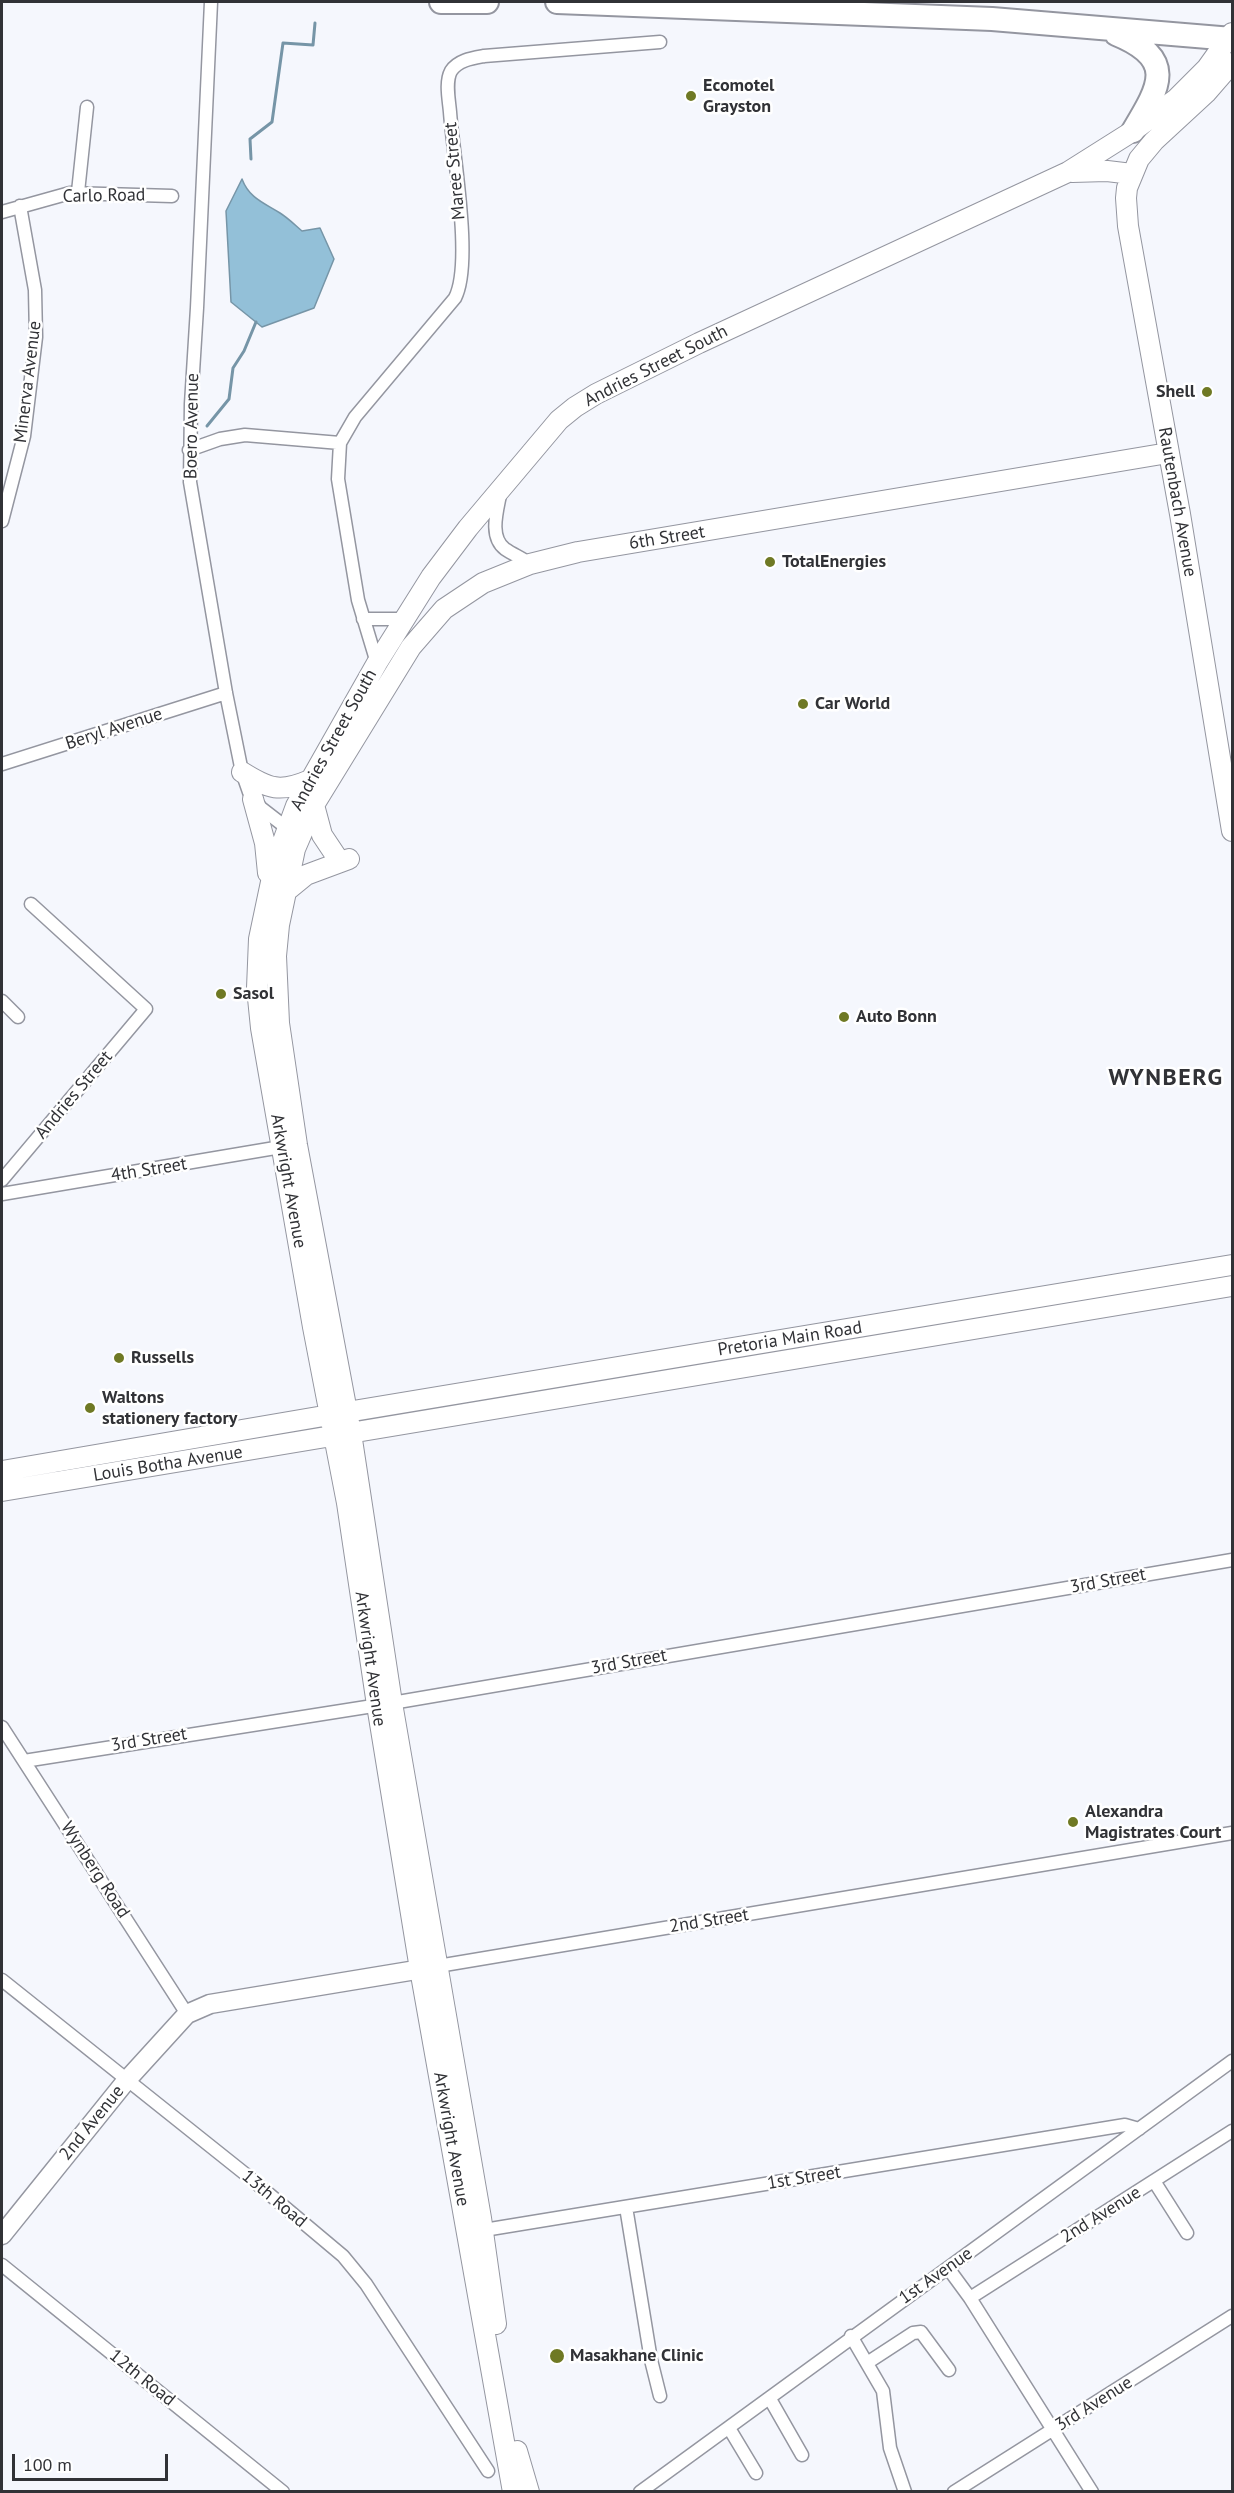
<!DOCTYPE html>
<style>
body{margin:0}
#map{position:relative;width:1234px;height:2493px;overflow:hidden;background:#f5f7fd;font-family:"PT Sans",sans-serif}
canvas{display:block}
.frame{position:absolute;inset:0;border:3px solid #313236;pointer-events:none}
.scale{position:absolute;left:12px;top:2454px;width:156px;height:27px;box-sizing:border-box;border:3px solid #313236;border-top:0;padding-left:8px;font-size:18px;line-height:21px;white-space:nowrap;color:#313236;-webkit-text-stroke:4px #fff;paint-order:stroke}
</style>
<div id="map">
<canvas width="1234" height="2493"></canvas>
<div class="frame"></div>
<div class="scale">100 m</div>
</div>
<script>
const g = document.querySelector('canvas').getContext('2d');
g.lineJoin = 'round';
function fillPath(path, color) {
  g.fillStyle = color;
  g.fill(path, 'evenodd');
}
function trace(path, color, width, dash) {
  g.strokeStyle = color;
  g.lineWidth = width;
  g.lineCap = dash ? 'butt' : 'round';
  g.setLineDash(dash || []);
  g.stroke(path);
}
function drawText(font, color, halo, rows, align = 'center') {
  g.font = font + ' "PT Sans",sans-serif';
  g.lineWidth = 5;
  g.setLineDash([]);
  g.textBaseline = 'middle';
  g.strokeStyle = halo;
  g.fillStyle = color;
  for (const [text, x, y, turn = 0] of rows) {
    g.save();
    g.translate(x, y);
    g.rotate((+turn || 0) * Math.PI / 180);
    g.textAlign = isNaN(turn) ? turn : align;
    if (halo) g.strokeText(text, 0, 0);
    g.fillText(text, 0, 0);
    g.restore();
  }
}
const water = new Path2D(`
 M242 179C249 198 264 203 280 213 288 218 295 225 302 231L320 228 334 259 314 308 262 327 231 302 226 211Z`);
const stream = new Path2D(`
 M251 159 250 139 272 122 283 43 313 45 315 23
 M207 426 229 399 233 368 244 351 256 322`);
const street = new Path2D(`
 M211 2 197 308 191 404 190 482 226 693 242 772 249 792 261 808 292 832
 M78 192 87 107
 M2 212 70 193 172 196
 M189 450 220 439 245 435 340 443
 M500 495C497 511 489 537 505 549 514 555 522 558 530 564
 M2 521 24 436 36 337 35 290 20 206
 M363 619H404
 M377 663 358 600 338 479 340 443 355 417 455 298C473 263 453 155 450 112 449 100 445 82 451 71 458 60 473 58 484 56L660 42
 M2 764 226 693
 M2 1001 18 1017
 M2 1180 146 1009 31 904
 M2 1194 287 1146
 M2 1727 187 2014
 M24 1761 392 1703 1232 1560
 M438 1966 1232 1833
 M2 1980 244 2173 343 2256 366 2284 488 2471
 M1154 2181 1187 2233
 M626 2207 651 2360 660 2396
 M478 2231 1125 2125 1139 2129
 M2 2265 283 2492
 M948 2268 970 2298 1092 2492
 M970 2298 1232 2131
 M851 2336 883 2391 890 2448 905 2492
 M867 2363 913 2333 921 2332 949 2370
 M770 2399 802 2455
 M729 2428 756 2473
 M640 2492 1232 2061
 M954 2492 1232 2316`);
const secondary = new Path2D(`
 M2 2235 126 2081 187 2014 210 2004 434 1967`);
const primary = new Path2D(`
 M1232 63 1206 93 1154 141 1139 159 1127 188 1126 198 1128 226 1180 514 1232 831
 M1072 172 1107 171 1132 174
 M242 772C269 789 280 793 310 780
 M253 799 265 843 268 873
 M314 805 322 835 336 856
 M284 893 306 875 349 859
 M2 1471 347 1412 1232 1265
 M2 1491 1232 1286
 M496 2324 481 2218 392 1703 351 1433 297 1145 279 1023 276 956 279 925 295 849 314 805 411 647 444 609 483 583 530 564 578 552 1168 453
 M517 2451 529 2492
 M513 2492 420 1969 377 1705 347 1503 313 1327 261 1028 257 988 259 939 275 863 296 806 377 663 431 577 468 528 559 420 575 407 596 394 699 343 1068 172 1133 131 1176 99 1207 68 1232 33`);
const highway = new Path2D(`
 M441 2H487
 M557 2 992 19 1232 39
 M1116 34C1177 59 1160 86 1133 131`);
const markers = [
 [691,96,6,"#6f7924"],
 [1207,392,6,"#6f7924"],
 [770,562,6,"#6f7924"],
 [803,704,6,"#6f7924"],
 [221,994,6,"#6f7924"],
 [844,1017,6,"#6f7924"],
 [119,1358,6,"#6f7924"],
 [90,1408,6,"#6f7924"],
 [1073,1822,6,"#6f7924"],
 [557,2356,8,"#6f7924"]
];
const poiNames = [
 ["Ecomotel",703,86],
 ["Grayston",703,107],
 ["Shell",1195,392,"right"],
 ["TotalEnergies",782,562],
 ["Car World",815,704],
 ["Sasol",233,994],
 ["Auto Bonn",856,1017],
 ["Russells",131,1358],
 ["Waltons",102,1398],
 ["stationery factory",102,1419],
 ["Alexandra",1085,1812],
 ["Magistrates Court",1085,1833],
 ["Masakhane Clinic",570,2356]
];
const streetNames = [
 ["Maree Street",455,171,-95],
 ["Carlo Road",104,196,-1],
 ["Andries Street South",656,366,-27],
 ["Minerva Avenue",28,382,-83],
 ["Boero Avenue",192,426,-89],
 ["Rautenbach Avenue",1177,502,80],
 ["6th Street",667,538,-9],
 ["Beryl Avenue",114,729,-18],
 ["Andries Street South",334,740,-61],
 ["Andries Street",74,1095,-50],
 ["4th Street",149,1170,-9],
 ["Arkwright Avenue",288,1181,80],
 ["Pretoria Main Road",790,1339,-9],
 ["Louis Botha Avenue",168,1464,-9],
 ["3rd Street",1108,1581,-10],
 ["Arkwright Avenue",370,1659,82],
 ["3rd Street",629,1662,-10],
 ["3rd Street",149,1740,-9],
 ["Wynberg Road",95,1870,57],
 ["2nd Street",709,1921,-9],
 ["2nd Avenue",92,2123,-51],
 ["Arkwright Avenue",451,2139,80],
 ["1st Street",804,2178,-9],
 ["13th Road",274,2199,40],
 ["2nd Avenue",1101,2215,-32],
 ["1st Avenue",936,2276,-35],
 ["12th Road",142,2378,39],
 ["3rd Avenue",1094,2404,-32]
];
const districtNames = [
 ["WYNBERG",1166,1078]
];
fillPath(water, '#93c0d8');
trace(water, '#7695a7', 1.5);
trace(stream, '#7695a7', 3);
trace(street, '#9496a0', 15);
trace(secondary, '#9496a0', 21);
trace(primary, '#9496a0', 22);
trace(highway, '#9496a0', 26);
trace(street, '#fff', 12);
trace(secondary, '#fff', 18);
trace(primary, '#fff', 20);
trace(highway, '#fff', 22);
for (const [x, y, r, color] of markers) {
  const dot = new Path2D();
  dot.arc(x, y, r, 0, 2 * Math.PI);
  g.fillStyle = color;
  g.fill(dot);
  trace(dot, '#fff', 2);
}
drawText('bold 18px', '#313236', '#fff', poiNames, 'left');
drawText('18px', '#313236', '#fff', streetNames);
g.letterSpacing = '1.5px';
drawText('bold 24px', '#313236', '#fff', districtNames);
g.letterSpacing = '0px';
</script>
